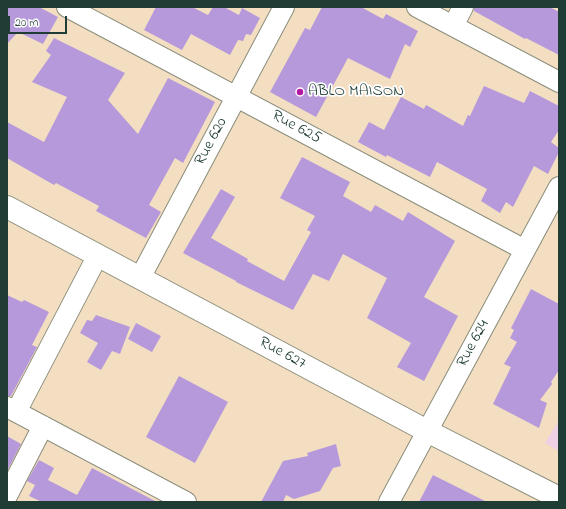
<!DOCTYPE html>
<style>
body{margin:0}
#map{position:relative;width:566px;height:509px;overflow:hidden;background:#f4dec2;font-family:"Indie Flower",sans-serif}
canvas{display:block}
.frame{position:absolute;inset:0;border:8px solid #1f3d34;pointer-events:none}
.scale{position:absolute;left:8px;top:16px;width:59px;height:18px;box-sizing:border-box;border:2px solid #1f3d34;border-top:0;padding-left:5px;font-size:12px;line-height:14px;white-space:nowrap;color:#1f3d34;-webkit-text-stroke:3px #fff;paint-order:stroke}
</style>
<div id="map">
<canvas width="566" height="509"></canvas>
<div class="frame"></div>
<div class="scale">20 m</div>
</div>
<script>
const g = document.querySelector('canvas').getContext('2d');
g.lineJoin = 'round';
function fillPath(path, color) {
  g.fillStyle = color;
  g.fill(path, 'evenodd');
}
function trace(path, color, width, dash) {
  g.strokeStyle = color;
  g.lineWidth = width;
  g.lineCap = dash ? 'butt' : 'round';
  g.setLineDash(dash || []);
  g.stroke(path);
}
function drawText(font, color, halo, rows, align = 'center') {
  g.font = font + ' "Indie Flower",sans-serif';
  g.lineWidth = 3.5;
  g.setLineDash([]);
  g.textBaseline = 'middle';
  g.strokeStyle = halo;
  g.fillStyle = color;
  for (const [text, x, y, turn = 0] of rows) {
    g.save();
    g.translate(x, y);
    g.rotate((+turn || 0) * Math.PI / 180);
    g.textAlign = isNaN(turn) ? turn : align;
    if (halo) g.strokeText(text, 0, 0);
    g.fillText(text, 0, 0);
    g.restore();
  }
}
const built = new Path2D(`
 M559 420V451L545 443Z`);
const building = new Path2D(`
 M7 7H39L58 17 43 44 18 32 7 44Z
 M156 7H192L208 15 213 7H224L239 15 242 8 260 18 251 35 246 34 243 41 238 40 230 55 191 34 182 50 144 30Z
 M322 7H361L383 19 386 14 418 31 410 47 405 44 390 79 348 58 316 117 270 92 305 28 310 30Z
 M474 7H550L559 12V55L526 38 525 39 474 11Z
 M54 38 125 73 108 100 138 134 168 78 215 102 183 163 175 158 149 205 161 212 146 238 96 211 99 206 56 183 54 185 7 158V122L44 142 67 97 32 82 51 55 46 51Z
 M484 86 524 103 530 91 559 106V130L551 142 559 148V152L548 174 534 166 513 207 506 202 500 213 481 201 487 189 437 162 430 177 387 155 386 157 358 142 369 122 384 130 401 97 424 109 426 105 463 126 468 115 470 116Z
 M302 157 350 182 343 196 371 212 375 205 403 221 408 212 455 241 424 297 458 316 424 381 397 367 411 343 367 318 387 278 343 254 329 281 313 274 293 310 236 282V281L183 253 221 189 235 197 211 238 248 259 247 261 284 281 311 232 307 230 315 216 280 198Z
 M531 289 559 304V370L551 382 552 384 540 400 547 403 539 428 493 404 511 367 504 364 517 342 510 338 514 330 511 328Z
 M7 295 22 302 24 300 49 312 32 345 37 347 11 396H7Z
 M96 315 130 327 120 354 112 351 101 370 87 362 98 343 80 333 87 320 92 321Z
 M136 323 161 336 152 352 128 339Z
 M179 376 228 402 195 463 146 437Z
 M7 436 21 444 7 471Z
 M336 444 341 466 333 468 320 491 294 499 286 495 283 502H261L283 461 308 456 307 453Z
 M39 460 54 468 48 480 77 495 92 468 157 502H42L29 496 35 485 27 481Z
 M433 475 487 502H419Z`);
const street = new Path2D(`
 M67 7 525 250
 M417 7 559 82
 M453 26 463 7
 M140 278 284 7
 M7 407 186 502
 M16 412 98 255
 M7 496 43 426
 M389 502 559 187`);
const secondary = new Path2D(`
 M7 207 427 431 559 498`);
const markers = [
 [300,92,4,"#b5179e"]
];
const poiNames = [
 ["ABLO MAISON",308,92]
];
const streetNames = [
 ["Rue 625",296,128,28],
 ["Rue 620",212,142,-62],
 ["Rue 624",474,344,-62],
 ["Rue 627",282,354,28]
];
fillPath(built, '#f0d0e4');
fillPath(building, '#b699db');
trace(street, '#8a8e7b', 22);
trace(secondary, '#8a8e7b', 24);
trace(street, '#fff', 20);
trace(secondary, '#fff', 22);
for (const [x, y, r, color] of markers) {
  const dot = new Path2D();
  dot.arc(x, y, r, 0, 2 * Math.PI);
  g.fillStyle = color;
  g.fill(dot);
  trace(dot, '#fff', 1.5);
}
drawText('16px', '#1f3d34', '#fff', poiNames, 'left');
drawText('16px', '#1f3d34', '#fff', streetNames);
</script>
